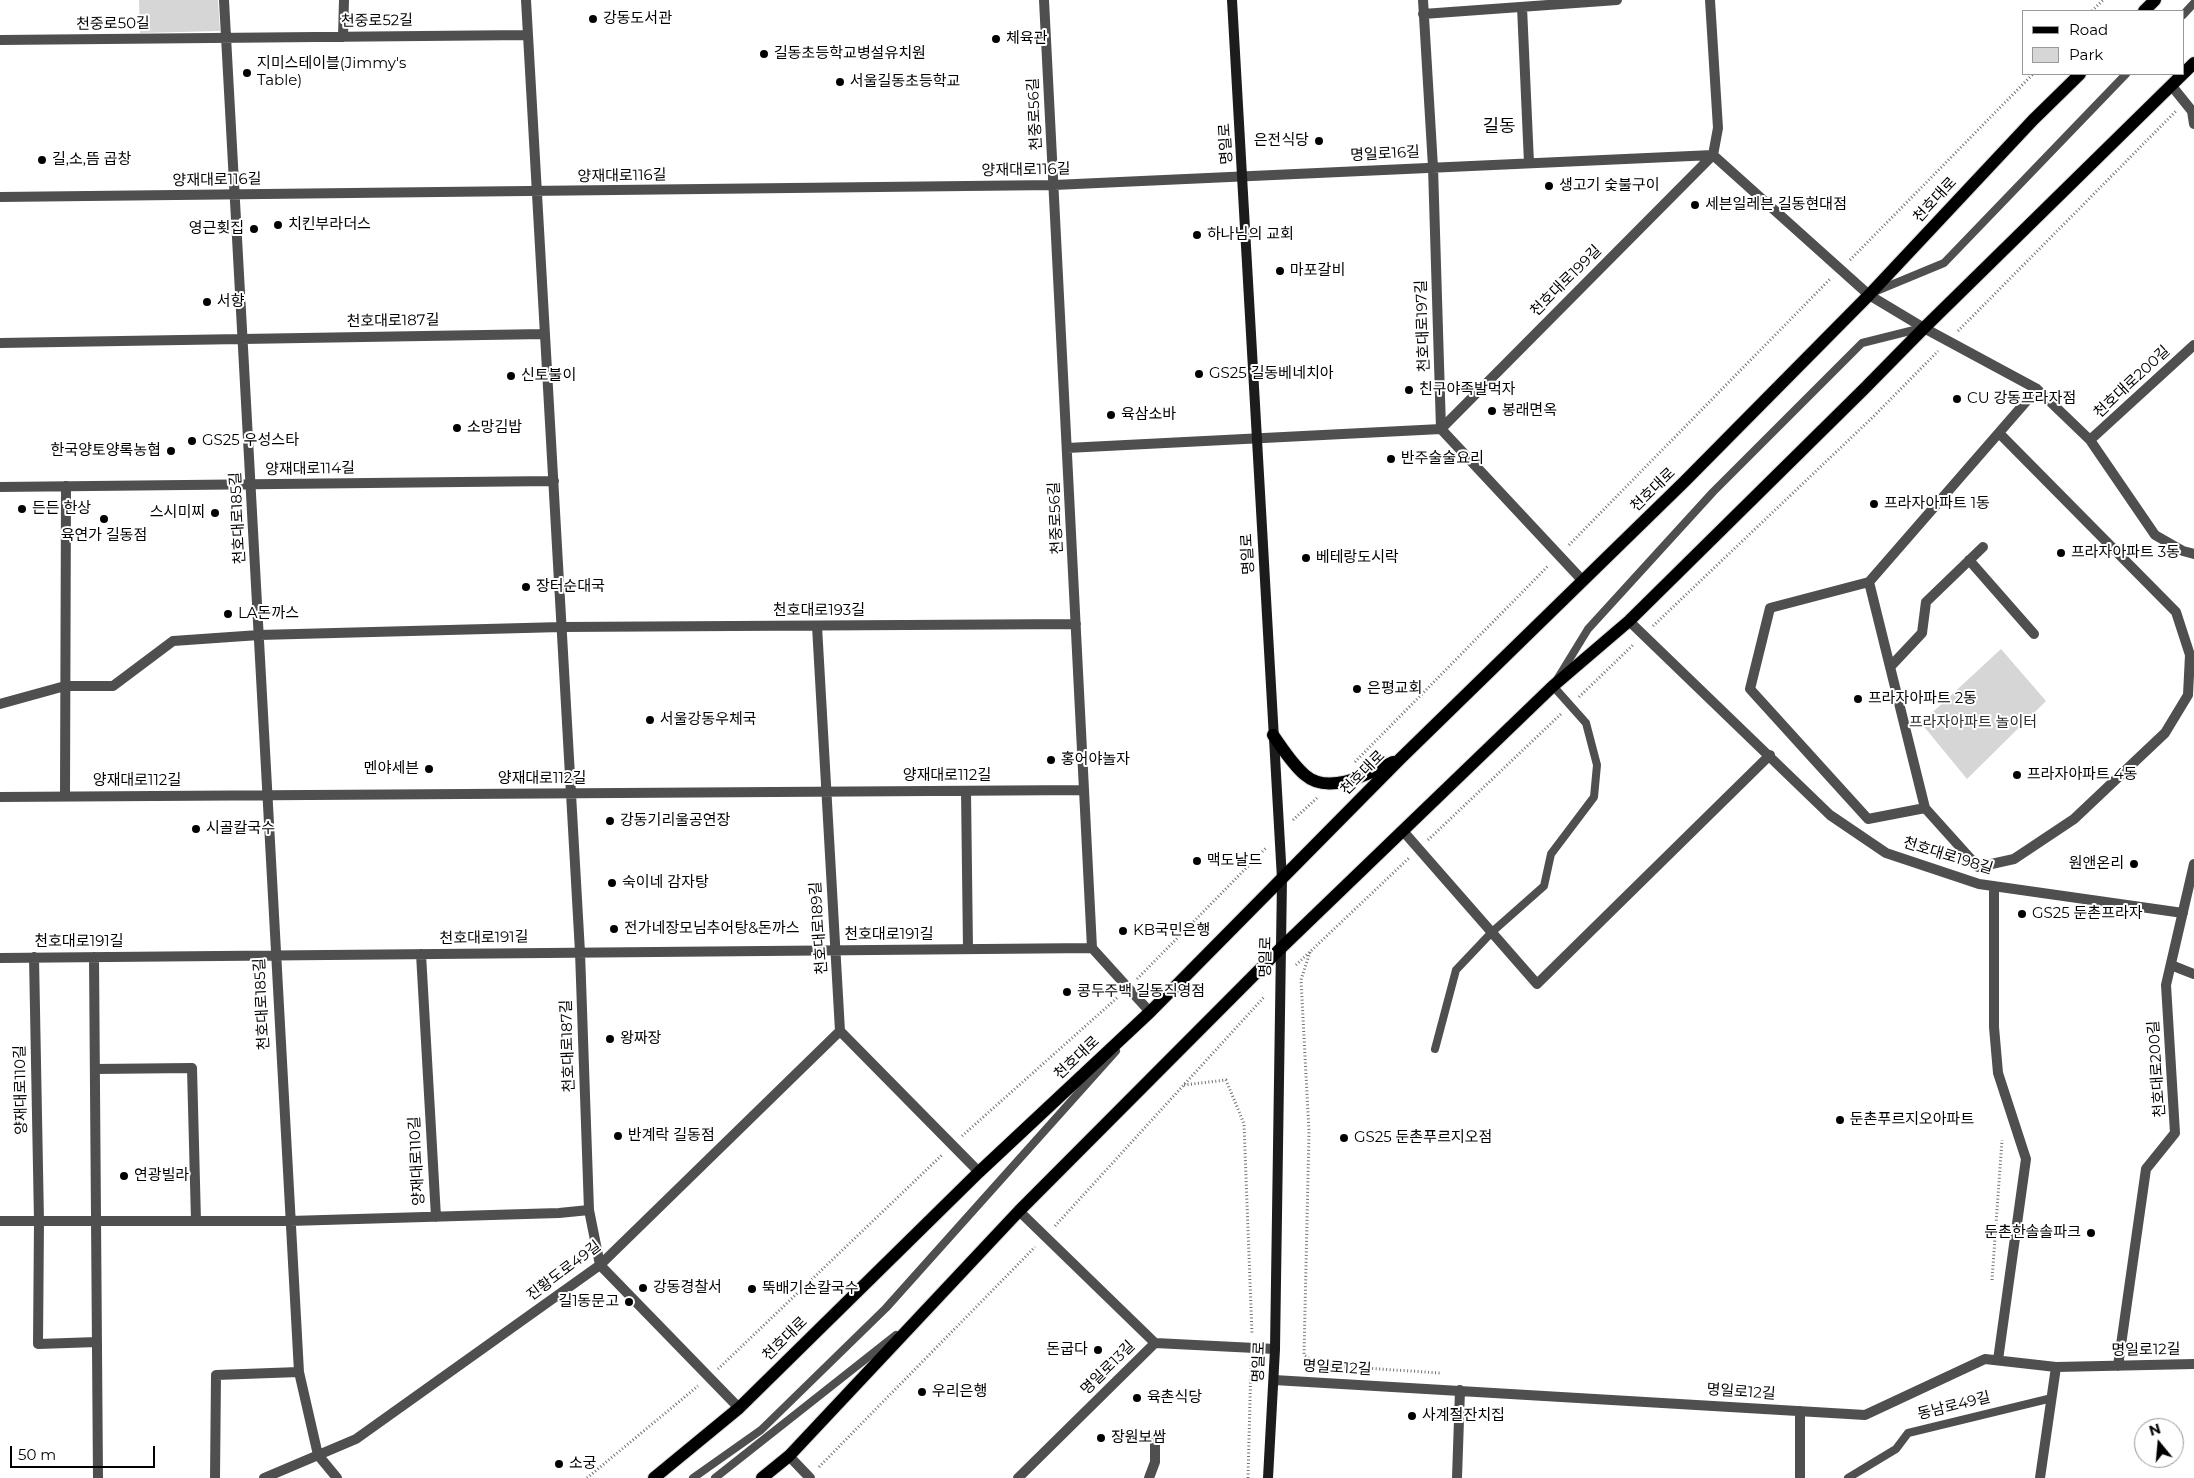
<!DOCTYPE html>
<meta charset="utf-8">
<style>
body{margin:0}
#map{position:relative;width:2194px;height:1478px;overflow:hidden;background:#fff;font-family:Montserrat,sans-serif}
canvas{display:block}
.legend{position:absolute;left:2022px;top:10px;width:162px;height:65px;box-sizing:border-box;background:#fff;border:1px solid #999;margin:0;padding:6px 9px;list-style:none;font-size:15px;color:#000}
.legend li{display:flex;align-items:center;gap:10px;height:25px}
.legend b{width:25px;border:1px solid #999}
.north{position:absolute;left:2134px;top:1418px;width:50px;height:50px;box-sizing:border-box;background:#fff;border:1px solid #999;border-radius:50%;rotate:343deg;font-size:14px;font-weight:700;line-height:20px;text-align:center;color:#000}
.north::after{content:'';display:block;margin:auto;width:18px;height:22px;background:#000;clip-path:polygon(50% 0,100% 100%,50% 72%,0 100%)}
.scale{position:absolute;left:10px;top:1446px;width:145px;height:22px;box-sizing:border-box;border:2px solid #000;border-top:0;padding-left:6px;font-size:15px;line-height:18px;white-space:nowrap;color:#000;-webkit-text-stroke:4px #fff;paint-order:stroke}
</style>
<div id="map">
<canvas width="2194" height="1478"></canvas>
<ul class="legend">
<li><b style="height:6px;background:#000"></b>Road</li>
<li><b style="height:14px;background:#d6d6d6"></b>Park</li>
</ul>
<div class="north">N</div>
<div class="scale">50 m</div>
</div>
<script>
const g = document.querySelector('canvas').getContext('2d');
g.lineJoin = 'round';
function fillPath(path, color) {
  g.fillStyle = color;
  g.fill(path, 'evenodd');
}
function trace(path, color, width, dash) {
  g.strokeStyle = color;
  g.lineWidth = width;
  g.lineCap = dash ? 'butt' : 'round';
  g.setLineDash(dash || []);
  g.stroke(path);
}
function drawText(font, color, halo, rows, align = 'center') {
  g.font = font + ' Montserrat,"Noto Sans KR",sans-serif';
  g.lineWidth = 4;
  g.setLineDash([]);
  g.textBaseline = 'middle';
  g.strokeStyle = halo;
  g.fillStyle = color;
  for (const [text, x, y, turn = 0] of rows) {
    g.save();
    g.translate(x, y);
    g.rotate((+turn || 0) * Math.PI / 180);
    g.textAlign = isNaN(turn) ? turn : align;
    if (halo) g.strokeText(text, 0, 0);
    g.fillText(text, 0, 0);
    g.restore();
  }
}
const green = new Path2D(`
 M139 0H218L220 31 140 33Z
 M2001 649 2046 701 1967 779 1921 723Z`);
const path = new Path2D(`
 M2092 11 2103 0
 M1850 260 2033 74
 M1958 331 2176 111
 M1569 545 1831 278
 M1653 626 1875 415 1938 351
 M1579 697 1634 644
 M1355 762 1549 565
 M1293 820 1318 797
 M1428 840 1562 713
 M1310 952 1301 980 1309 1132 1304 1355 1319 1365 1440 1373
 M1296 965 1409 858
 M1137 979 1266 848
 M1184 1085 1226 1080 1244 1124 1252 1334
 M962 1136 1118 997
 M1055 1226 1265 996
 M1992 1280 2002 1140
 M718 1369 943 1154
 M819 1467 1035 1247
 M587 1478 698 1386
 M1248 1478 1251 1362`);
const lane = new Path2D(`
 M2183 15 2194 3
 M1874 292 1944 263 2126 74
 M1435 1049 1456 970 1492 932 1544 886 1551 854 1594 797 1597 765 1586 723 1553 686 1588 629 1713 492 1862 343 1922 328
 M693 1478 761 1430 886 1308 1116 1051
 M715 1478 896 1335
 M1848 1478 1896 1449 1908 1433 2052 1398`);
const street = new Path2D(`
 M224 0 299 1372 318 1455 337 1478
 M526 0 580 952 589 1210 600 1265 739 1408
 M1044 0 1092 948 1150 1012
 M1423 0 1433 167 1441 429 1583 581
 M1522 7 1529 163
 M1423 14 1617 0
 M343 37 344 0
 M0 40 528 35
 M2171 85 2192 111 2194 124
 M0 197 1054 185 1713 155 1869 295 1924 328 2037 389 2090 440 2155 535 2183 551 2194 554
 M0 343 545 334
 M1441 429 1713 155 1718 128 1710 0
 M2090 440 2194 345
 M1067 448 1441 429
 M0 487 554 481
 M1969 560 2034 634
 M1869 582 1925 808 1978 867 2014 859 2074 819 2165 733 2188 695 2190 655 2176 612 1999 433
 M1629 621 1830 815 1886 853 1979 884 2183 913
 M817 626 840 1031 979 1172
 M1890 667 1922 633 1926 602 1983 547
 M0 704 65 686H113L173 641 259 635 562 627 1076 624
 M966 791 968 949
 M65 796 66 486
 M0 797 1084 790
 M1925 808 1868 819 1750 689 1770 608 1869 582 2037 389
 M1403 831 1537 984 1770 755
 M1994 886V1027L1998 1073 2026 1159 1998 1360
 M421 954 436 1217
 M34 957 39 1221 38 1344 97 1342
 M94 957 98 1478
 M0 958 1092 948
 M2171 965 2194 974
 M95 1069 192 1068 196 1221
 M1019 1211 1155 1343
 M0 1221H290L559 1213 589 1210
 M2118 1366 2146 1169 2175 1133 2166 985 2194 864
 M1274 1380 1865 1415 1985 1359 2056 1367 2194 1364
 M789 1456 810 1478
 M215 1478 216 1375 299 1372
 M264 1478 356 1439 600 1265 840 1031
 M1018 1478 1155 1343 1275 1349
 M1149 1478 1155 1462V1438
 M1457 1478 1460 1390
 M1800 1478V1411
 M2040 1478 2056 1367`);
const secondary = new Path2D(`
 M1232 0 1282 879 1275 1349 1268 1478`);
const primary = new Path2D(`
 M2144 11 2155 0
 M1273 735C1283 749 1292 764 1305 775 1329 796 1370 773 1393 762
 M654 1478 739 1408 979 1172 1150 1012 1400 759 1685 481 1869 295 2033 120 2080 74
 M762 1478 789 1456 1019 1211 1281 948 1553 686 1629 621 1864 389 1924 328 2194 63`);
const markers = [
 [593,19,5,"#000"],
 [996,39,5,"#000"],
 [764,54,5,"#000"],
 [247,73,5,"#000"],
 [840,82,5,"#000"],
 [1319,141,5,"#000"],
 [42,160,5,"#000"],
 [1549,186,5,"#000"],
 [1695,205,5,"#000"],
 [278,225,5,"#000"],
 [254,229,5,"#000"],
 [1197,235,5,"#000"],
 [1280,271,5,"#000"],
 [207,302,5,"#000"],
 [1199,374,5,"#000"],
 [511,376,5,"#000"],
 [1409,390,5,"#000"],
 [1957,399,5,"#000"],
 [1492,411,5,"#000"],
 [1111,415,5,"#000"],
 [457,428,5,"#000"],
 [192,441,5,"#000"],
 [171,451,5,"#000"],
 [1391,459,5,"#000"],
 [1874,504,5,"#000"],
 [22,509,5,"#000"],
 [215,513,5,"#000"],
 [104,519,5,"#000"],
 [2061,553,5,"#000"],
 [1306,558,5,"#000"],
 [526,587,5,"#000"],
 [228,614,5,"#000"],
 [1357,689,5,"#000"],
 [1858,699,5,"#000"],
 [650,720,5,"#000"],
 [1051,760,5,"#000"],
 [429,769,5,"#000"],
 [2017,775,5,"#000"],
 [610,821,5,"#000"],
 [196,829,5,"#000"],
 [1197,861,5,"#000"],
 [2134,864,5,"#000"],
 [612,883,5,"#000"],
 [2022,914,5,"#000"],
 [614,929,5,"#000"],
 [1123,931,5,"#000"],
 [1067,992,5,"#000"],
 [610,1039,5,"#000"],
 [1840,1120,5,"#000"],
 [618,1136,5,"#000"],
 [1344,1138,5,"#000"],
 [124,1176,5,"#000"],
 [2091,1233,5,"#000"],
 [643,1288,5,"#000"],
 [752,1289,5,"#000"],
 [629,1302,5,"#000"],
 [1098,1350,5,"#000"],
 [922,1392,5,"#000"],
 [1137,1398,5,"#000"],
 [1412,1416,5,"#000"],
 [1101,1438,5,"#000"],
 [559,1464,5,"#000"]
];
const poiNames = [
 ["강동도서관",603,19],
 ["체육관",1006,39],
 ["길동초등학교병설유치원",774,54],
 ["지미스테이블(Jimmy's",257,64],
 ["Table)",257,81],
 ["서울길동초등학교",850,82],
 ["은전식당",1309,141,"right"],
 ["길,소,뜸 곱창",52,160],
 ["생고기 숯불구이",1559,186],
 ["세븐일레븐 길동현대점",1705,205],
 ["치킨부라더스",288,225],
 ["영근횟집",244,229,"right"],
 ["하나님의 교회",1207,235],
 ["마포갈비",1290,271],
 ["서향",217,302],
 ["GS25 길동베네치아",1209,374],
 ["신토불이",521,376],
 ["친구야족발먹자",1419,390],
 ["CU 강동프라자점",1967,399],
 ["봉래면옥",1502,411],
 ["육삼소바",1121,415],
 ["소망김밥",467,428],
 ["GS25 우성스타",202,441],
 ["한국양토양록농협",161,451,"right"],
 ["반주술술요리",1401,459],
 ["프라자아파트 1동",1884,504],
 ["든든 한상",32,509],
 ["스시미찌",205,513,"right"],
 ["육연가 길동점",104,536,"center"],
 ["프라자아파트 3동",2071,553],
 ["베테랑도시락",1316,558],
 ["장터순대국",536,587],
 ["LA돈까스",238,614],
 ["은평교회",1367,689],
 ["프라자아파트 2동",1868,699],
 ["서울강동우체국",660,720],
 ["홍어야놀자",1061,760],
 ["멘야세븐",419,769,"right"],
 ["프라자아파트 4동",2027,775],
 ["강동기리울공연장",620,821],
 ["시골칼국수",206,829],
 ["맥도날드",1207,861],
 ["원앤온리",2124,864,"right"],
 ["숙이네 감자탕",622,883],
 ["GS25 둔촌프라자",2032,914],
 ["전가네장모님추어탕&돈까스",624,929],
 ["KB국민은행",1133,931],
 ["콩두주백 길동직영점",1077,992],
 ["왕짜장",620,1039],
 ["둔촌푸르지오아파트",1850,1120],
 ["반계락 길동점",628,1136],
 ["GS25 둔촌푸르지오점",1354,1138],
 ["연광빌라",134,1176],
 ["둔촌한솔솔파크",2081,1233,"right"],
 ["강동경찰서",653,1288],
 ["뚝배기손칼국수",762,1289],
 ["길1동문고",619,1302,"right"],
 ["돈굽다",1088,1350,"right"],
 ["우리은행",932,1392],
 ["육촌식당",1147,1398],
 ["사계절잔치집",1422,1416],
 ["장원보쌈",1111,1438],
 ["소궁",569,1464]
];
const streetNames = [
 ["천중로52길",377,21,-1],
 ["천중로50길",113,24,-1],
 ["천중로56길",1035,114,-93],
 ["명일로",1226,144,-94],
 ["명일로16길",1385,154,-3],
 ["양재대로116길",1026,170,-1],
 ["양재대로116길",622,176,-1],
 ["양재대로116길",217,180,-1],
 ["천호대로",1935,200,-47],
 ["천호대로199길",1566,281,-45],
 ["천호대로187길",393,321,-1],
 ["천호대로197길",1423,326,-92],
 ["천호대로200길",2132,382,-43],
 ["양재대로114길",310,469,-1],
 ["천호대로",1653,490,-44],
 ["천호대로185길",238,518,-93],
 ["천중로56길",1056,518,-93],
 ["명일로",1248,554,-93],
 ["천호대로193길",819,611],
 ["천호대로",1363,773,-45],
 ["양재대로112길",947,776],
 ["양재대로112길",542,779],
 ["양재대로112길",137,781],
 ["천호대로198길",1948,856,17],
 ["천호대로189길",819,928,-94],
 ["천호대로191길",889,935],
 ["천호대로191길",484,938,-1],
 ["천호대로191길",79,942],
 ["명일로",1266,957,-89],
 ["천호대로185길",262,1004,-93],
 ["천호대로187길",568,1046,-92],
 ["천호대로",1077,1058,-43],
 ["천호대로200길",2157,1069,-94],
 ["양재대로110길",21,1090,-91],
 ["양재대로110길",417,1161,-93],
 ["진황도로49길",564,1271,-37],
 ["천호대로",785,1339,-44],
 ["명일로12길",2146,1350,-1],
 ["명일로",1259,1362,-88],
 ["명일로13길",1108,1368,-45],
 ["명일로12길",1337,1368,3],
 ["명일로12길",1741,1392,4],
 ["동남로49길",1954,1406,-14]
];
const parkNames = [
 ["프라자아파트 놀이터",1973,723]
];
const quarterNames = [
 ["길동",1499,127]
];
fillPath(green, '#d6d6d6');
trace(primary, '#dbdbdb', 14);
trace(path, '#717171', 3, [1, 2.5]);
trace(lane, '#4f4f4f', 8);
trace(street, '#4f4f4f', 10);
trace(secondary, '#1c1c1c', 10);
trace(primary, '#000', 12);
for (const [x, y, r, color] of markers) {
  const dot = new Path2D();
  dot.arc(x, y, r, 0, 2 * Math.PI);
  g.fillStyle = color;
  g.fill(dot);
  trace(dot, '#fff', 2);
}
drawText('15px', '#000', '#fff', poiNames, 'left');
drawText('15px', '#000', '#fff', streetNames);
drawText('15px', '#2d2d2d', '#fff', parkNames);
drawText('18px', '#000', '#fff', quarterNames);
</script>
